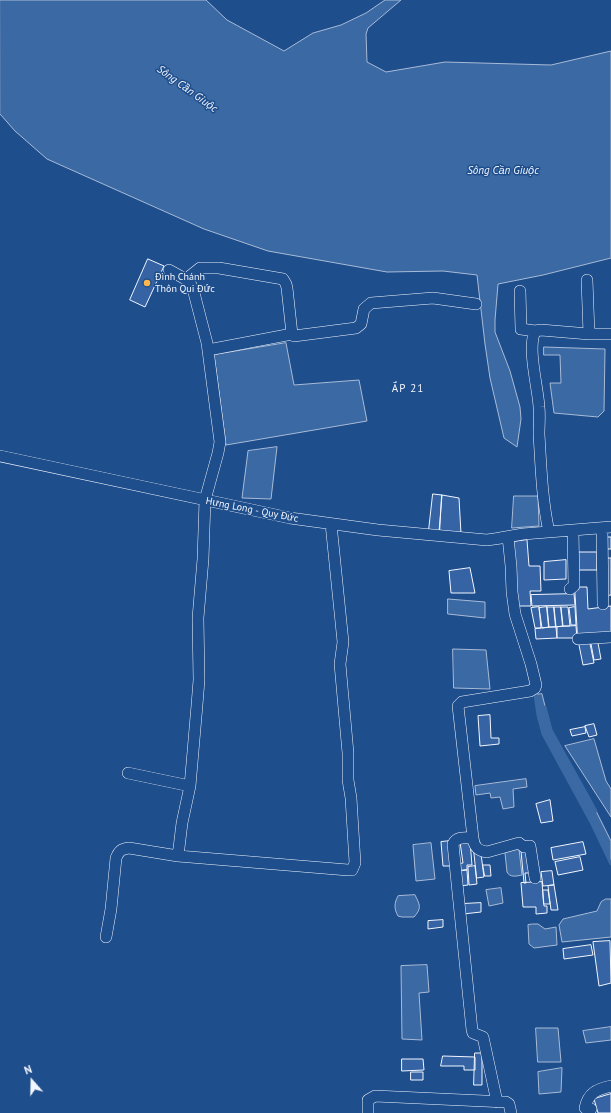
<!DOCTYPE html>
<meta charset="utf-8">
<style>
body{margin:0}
#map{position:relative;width:611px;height:1113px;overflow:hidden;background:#1f4e8c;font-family:"PT Sans",sans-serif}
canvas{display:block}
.north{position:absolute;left:12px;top:1061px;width:40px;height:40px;-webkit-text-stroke:3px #1f4e8c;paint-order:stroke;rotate:340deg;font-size:11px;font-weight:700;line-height:16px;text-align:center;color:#f2f6ff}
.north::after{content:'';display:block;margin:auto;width:14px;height:18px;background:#f2f6ff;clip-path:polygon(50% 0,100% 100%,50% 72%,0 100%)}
</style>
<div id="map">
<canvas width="611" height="1113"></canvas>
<div class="north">N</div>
</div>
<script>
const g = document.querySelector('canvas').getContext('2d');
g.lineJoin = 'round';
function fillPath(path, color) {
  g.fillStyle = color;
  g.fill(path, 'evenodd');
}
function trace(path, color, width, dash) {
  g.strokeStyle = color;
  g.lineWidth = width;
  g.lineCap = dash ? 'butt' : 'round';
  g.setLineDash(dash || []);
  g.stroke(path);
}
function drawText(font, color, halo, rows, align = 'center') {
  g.font = font + ' "PT Sans",sans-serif';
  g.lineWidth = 3;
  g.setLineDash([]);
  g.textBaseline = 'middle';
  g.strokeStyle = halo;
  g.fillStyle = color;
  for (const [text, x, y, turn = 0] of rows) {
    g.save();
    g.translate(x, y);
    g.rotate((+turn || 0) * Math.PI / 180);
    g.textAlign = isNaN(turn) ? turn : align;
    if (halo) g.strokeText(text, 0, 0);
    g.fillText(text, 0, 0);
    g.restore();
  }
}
const water = new Path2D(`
 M0 0H206L227 20 284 51 313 33 341 25 366 13 385 0H401L368 28 366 34 367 62 386 72 445 62 551 65 611 51V258L543 275 498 284 495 320V332L510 371 520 407 521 419 517 447 504 438 490 378 485 344 477 275 443 271 387 272 268 251 204 229 47 159 15 131 0 114Z
 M286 343 294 385 359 380 367 421 226 445 214 355Z
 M544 347 605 349 604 411 598 417 554 413 550 383H561L560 355H544Z
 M277 447 271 499 242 498 248 451Z
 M514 496H538L539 526 512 528Z
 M448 599 485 602V618L448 614Z
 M453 649 486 650 490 689 454 688Z
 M542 694 551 730 592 803 611 841V864L592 824 543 734 538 715 535 695Z
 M594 739 606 781 611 789V817L565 746Z
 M526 779 527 787 513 789 514 807 503 809 500 797 491 798 490 793 476 795 475 786Z
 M431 843 435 879 416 881 413 845Z
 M519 849 522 875C517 876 510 878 507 872L505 853Z
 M501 888 503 903 489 906 486 890Z
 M415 895C420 905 422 908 414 917H402L398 916C394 909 394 903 398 896Z
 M606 899H611V937L562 942 559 925 563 919 597 911 601 902Z
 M533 924H538L545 929 556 927 557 945 534 948 529 944 528 925Z
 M427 965 429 992 419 993 422 1040 402 1039 401 966Z
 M611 1027V1040L586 1043 583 1031Z
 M536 1028H558L561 1062H538Z
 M562 1068 561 1092 539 1094 538 1072Z`);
const stream = new Path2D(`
 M536 694 535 695 538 715 543 734 592 824 611 864
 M545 707 551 730 596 811`);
const building = new Path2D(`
 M148 259 164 266 145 307 130 300Z
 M433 494 442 495 439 532 429 530Z
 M442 495 459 498 461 534 440 532Z
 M607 537H611V549H608Z
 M527 540 529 566H540L541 591H530L531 606H517L512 542Z
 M579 552H597V570H579Z
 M604 558H611V595L605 596Z
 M566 560V579L544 580V562Z
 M470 568 475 593H451L449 571Z
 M575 587H587L588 609 611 606V636L578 638Z
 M574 594 575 605 532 606 531 595Z
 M539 607 541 628H535L531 608Z
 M547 607H554L556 627H549Z
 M547 607 549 627 542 628 539 608Z
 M554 607H561L563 626 556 627Z
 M561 607H568L570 626H563Z
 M575 607 576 625H571L569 608Z
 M576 626 577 638H557V627Z
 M556 627 557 638 536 639 535 629Z
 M589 639 594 663 583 665 578 640Z
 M598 643 601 659 594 660 591 644Z
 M490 715 491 738H499V744L480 746 478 716Z
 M594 724 597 735 589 737 585 726Z
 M585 727 586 733 572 736 570 730Z
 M550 800 553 821 541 823 536 804Z
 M450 841 453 866H443L441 842Z
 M470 841 472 865H467V870L458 871 457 864 463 863 460 842Z
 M583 842 586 854 553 860 551 848Z
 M528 850 532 873H525L526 883H524L521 851Z
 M474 851 481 854 484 877 477 878Z
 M580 857 583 870 558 875 555 862Z
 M483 865H490L491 876H485Z
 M475 866 477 884 469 885 468 867Z
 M467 870 468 885 459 886 458 871Z
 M552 871 554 885 543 886 541 872Z
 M542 882 544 906H547V913L536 914V907H523L521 883Z
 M554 885 558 910H551L548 886Z
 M543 890H548L550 904H544Z
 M481 903V912L463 914 462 904Z
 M443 920V927L428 929V921Z
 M610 941 611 983 599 986 593 942Z
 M591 945 593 955 564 959 563 949Z
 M475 1053H482V1085H474Z
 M443 1056 475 1057V1070H464V1066H441Z
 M402 1059H423L424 1070 402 1071Z
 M411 1072H423V1080H411Z
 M611 1094V1113H598L594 1099Z`);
const minor = new Path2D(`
 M587 280 589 334
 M189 281 190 276 200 268H219L283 279 286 284 287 288 292 334 294 336 356 328 361 324 364 309 371 303 433 298 476 304
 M520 291 521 329 535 331
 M208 350 292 334
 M0 456 290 518 378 530 487 540 508 537 499 538
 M602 528 603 604
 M549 532C542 500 541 467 539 434 539 425 540 416 539 407 538 387 527 349 535 331L541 330 589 334H611
 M500 538 523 534 611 527
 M570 589 574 586 573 530
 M578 639 611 637
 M128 773 190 786
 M473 838C474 847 478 851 487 852L519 843 524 847 530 846 535 878
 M178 856 348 870H352L355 863 351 798 348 780V753L340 664 343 642 331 524
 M106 937 111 909 116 858C119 851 121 849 129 848L178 856 182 823 190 786 197 705 199 680 198 618 203 559 205 500 218 453 220 442 207 343 193 289 189 281 169 270
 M497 1102 483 1037 473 1033 472 1030 453 844C457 836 465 838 473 838L458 706 462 702 530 691 535 688 536 685 531 664 515 614 512 592 511 566 508 537
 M591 1109 585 1108C588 1093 597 1089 611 1086
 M368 1113V1100L375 1096 506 1102 509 1104 511 1113`);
const markers = [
 [147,283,4,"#ffb74d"]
];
const poiNames = [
 ["Đình Chánh",155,277],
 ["Thôn Qui Đức",155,289]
];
const streetNames = [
 ["Hưng Long - Quy Đức",252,510,11]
];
const waterNames = [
 ["Sông Cần Giuộc",187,89,36],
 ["Sông Cần Giuộc",503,171]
];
const neighbourhoodNames = [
 ["ẤP 21",408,389]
];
fillPath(water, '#3b69a3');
trace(water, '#a8bbd7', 1);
trace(stream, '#3b69a3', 3);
fillPath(building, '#3563a3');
trace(building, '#f2f6ff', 1);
trace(minor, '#f2f6ff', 12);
trace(minor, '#1f4e8c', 11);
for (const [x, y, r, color] of markers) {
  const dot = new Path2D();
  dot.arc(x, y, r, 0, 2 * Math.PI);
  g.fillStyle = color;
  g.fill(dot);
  trace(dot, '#1f4e8c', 1.5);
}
drawText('10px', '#f2f6ff', '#1f4e8c', poiNames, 'left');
drawText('10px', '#f2f6ff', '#1f4e8c', streetNames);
drawText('italic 11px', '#f2f6ff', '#1f4e8c', waterNames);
g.letterSpacing = '1px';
drawText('11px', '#f2f6ff', '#1f4e8c', neighbourhoodNames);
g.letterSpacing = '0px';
</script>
